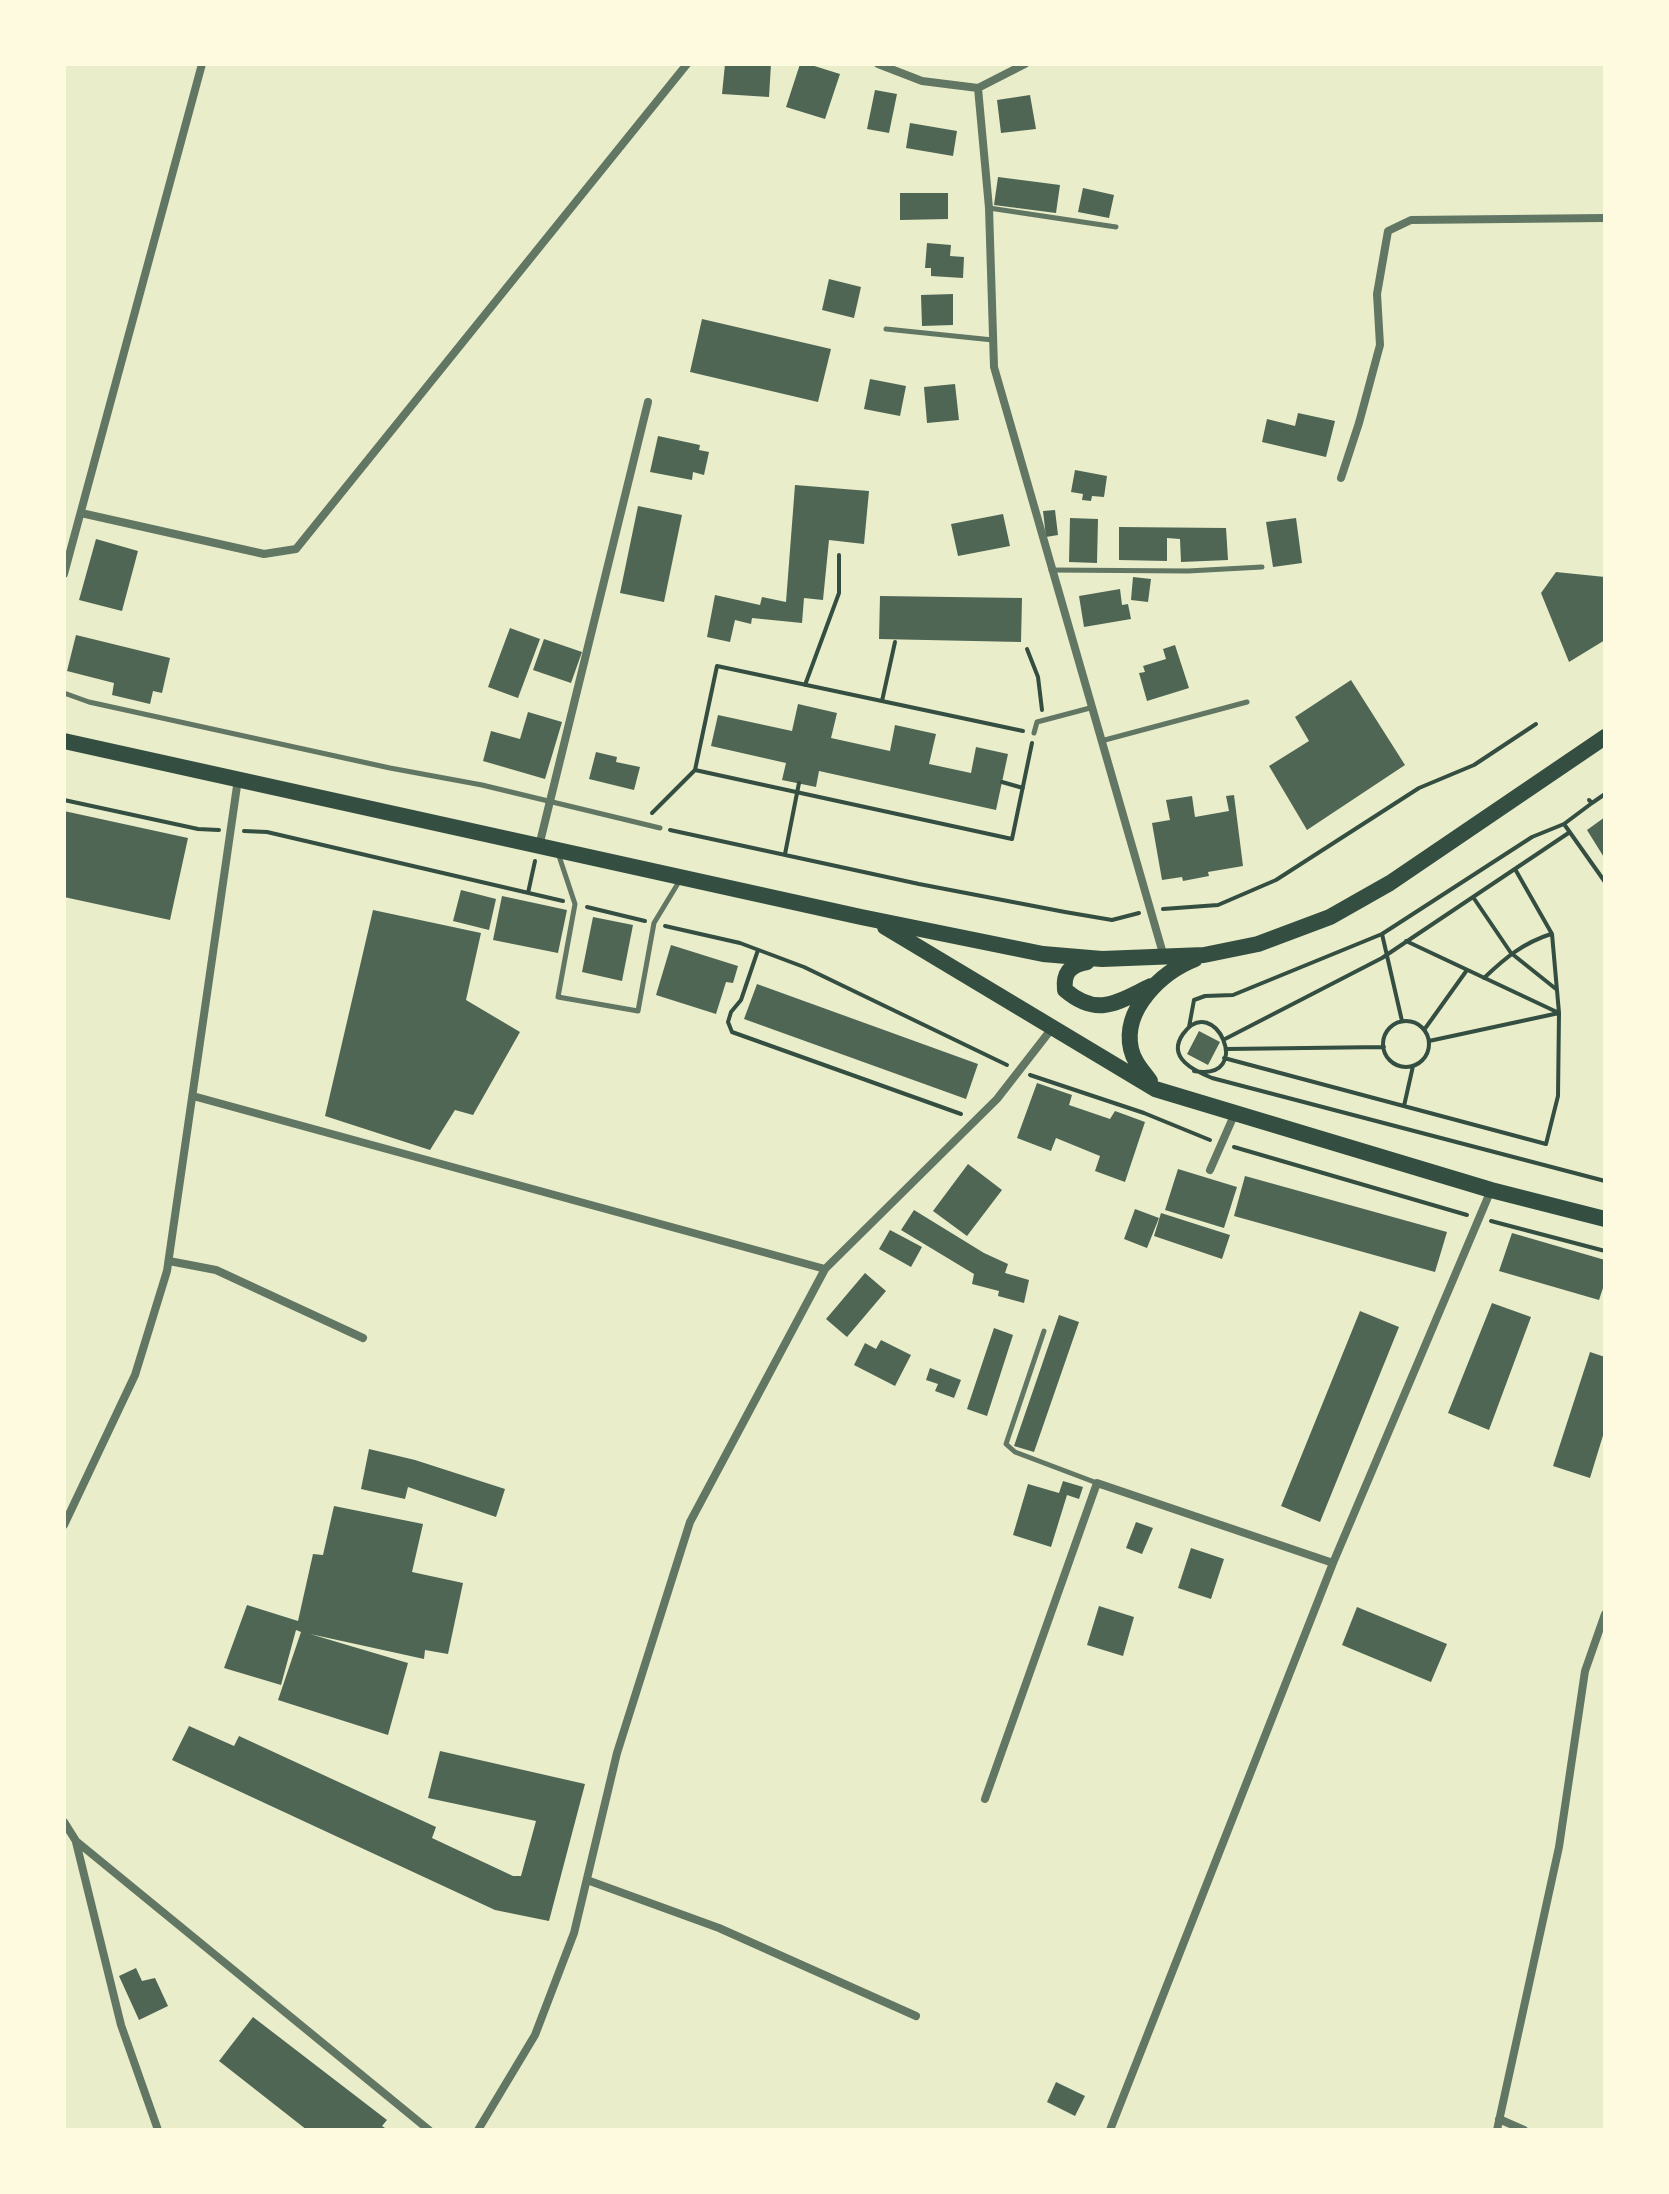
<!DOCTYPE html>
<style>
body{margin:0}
#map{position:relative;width:1669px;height:2194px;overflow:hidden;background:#e9edc9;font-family:"Open Sans",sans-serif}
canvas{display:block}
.frame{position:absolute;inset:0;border:66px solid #fefae0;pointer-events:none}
</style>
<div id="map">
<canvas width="1669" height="2194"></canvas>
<div class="frame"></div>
</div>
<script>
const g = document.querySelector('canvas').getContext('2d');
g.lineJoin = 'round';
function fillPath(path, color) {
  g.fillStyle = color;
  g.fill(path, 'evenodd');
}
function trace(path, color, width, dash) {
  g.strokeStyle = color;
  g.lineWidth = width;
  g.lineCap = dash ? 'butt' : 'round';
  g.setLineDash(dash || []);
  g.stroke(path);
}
const building = new Path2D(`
 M725 64H771L769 97 722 94Z
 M800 64H808L840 74 825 119 786 107Z
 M875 90 897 94 889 133 867 129Z
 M1030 95 1036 129 1001 133 997 100Z
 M910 123 957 131 953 156 906 148Z
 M998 177 1060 185 1056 213 994 205Z
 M1083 188 1114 195 1109 218 1078 212Z
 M900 193H948V219L900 220Z
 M927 243 951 245 950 256 964 257 963 278 931 276V268H925Z
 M829 279 861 287 854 318 822 310Z
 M953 294V325L922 326 921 295Z
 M702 319 831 349 818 402 690 372Z
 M870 379 906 386 900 416 864 409Z
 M955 384 959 420 927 423 924 387Z
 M1298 413 1335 421 1326 457 1262 442 1267 419 1295 426Z
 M658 436 700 445 699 450 709 452 704 475 693 472 692 480 650 472Z
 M1075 470 1107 476 1104 497 1092 496 1091 501 1082 500 1083 494 1071 492Z
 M795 485 869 491 864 544 829 540 823 600 804 598 802 623 752 618 751 624 735 620 730 642 707 637 715 595 760 605 762 597 786 602Z
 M638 506 682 515 664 602 620 593Z
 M1055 510 1058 535 1046 537 1043 511Z
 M1003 514 1010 546 958 556 951 524Z
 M1070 518 1098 519 1097 563 1069 562Z
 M1296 518 1302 563 1273 567 1266 522Z
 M1119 527 1226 528 1228 560 1181 562 1180 539 1167 538V561L1119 560Z
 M96 539 138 551 122 611 79 600Z
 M1556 572 1605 577V640L1569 662 1541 593Z
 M1133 577 1151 579 1148 602 1131 600Z
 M1120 589 1122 605 1128 604 1131 619 1084 627 1079 596Z
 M880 596 1022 598 1021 642 879 639Z
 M510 628 540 639 518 698 488 687Z
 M76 635 170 658 162 693 153 691 150 704 112 695 114 683 67 671Z
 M544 639 582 652 571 683 533 670Z
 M1175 645 1189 688 1147 701 1139 673 1145 672 1143 666 1166 659 1163 649Z
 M1351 680 1405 765 1307 830 1269 766 1309 741 1295 717Z
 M798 704 837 713 831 738 890 751 895 725 936 734 929 764 971 773 976 747 1008 754 996 810 819 771 816 787 782 780 786 763 711 746 718 715 792 731Z
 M528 712 562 722 545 779 483 761 491 731 520 739Z
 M596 752 617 757 616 762 640 767 634 790 589 779Z
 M1234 795 1243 866 1208 872 1209 876 1183 881 1182 877 1162 880 1152 823 1170 820 1166 800 1192 796 1195 817 1229 811 1226 796Z
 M64 811 188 838 170 920 64 897Z
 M1605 817V859L1587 830Z
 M461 890 496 899 489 930 453 921Z
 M502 896 567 910 558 953 493 940Z
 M373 910 481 933 466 1000 520 1032 473 1115 455 1110 430 1150 325 1116Z
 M593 917 633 925 622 981 582 972Z
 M671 945 738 966 733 983 726 982 716 1014 656 995Z
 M757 984 978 1064 966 1099 744 1019Z
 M1199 1031 1220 1042 1208 1065 1187 1054Z
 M1037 1083 1072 1095 1069 1105 1110 1119 1115 1111 1145 1122 1125 1182 1095 1171 1100 1156 1056 1138 1051 1151 1017 1138Z
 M968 1164 1002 1190 967 1236 933 1211Z
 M1178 1169 1237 1187 1224 1228 1165 1210Z
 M1245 1176 1447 1232 1435 1272 1234 1216Z
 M1135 1209 1159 1218 1147 1248 1124 1239Z
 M914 1210 984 1253 1008 1264 1005 1273 1029 1280 1024 1303 998 1296 999 1291 972 1284 974 1274 901 1230Z
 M1161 1213 1230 1235 1222 1259 1154 1236Z
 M890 1230 922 1247 911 1267 879 1249Z
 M1512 1233 1605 1260V1282L1599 1300 1499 1271Z
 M865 1273 886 1291 847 1337 826 1319Z
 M1492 1303 1531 1317 1489 1430 1448 1413Z
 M1360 1311 1399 1327 1320 1522 1281 1506Z
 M1059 1315 1079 1322 1034 1452 1014 1446Z
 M994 1328 1013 1335 987 1416 967 1409Z
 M881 1340 911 1355 895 1386 854 1365 865 1343 876 1349Z
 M1590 1352 1605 1357V1429L1590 1478 1553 1466Z
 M930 1368 961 1380 954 1398 935 1391 938 1384 926 1380Z
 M369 1449 415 1460 505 1489 496 1517 408 1487 405 1499 361 1489Z
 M1063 1481 1083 1487 1079 1499 1067 1495 1051 1547 1013 1535 1028 1484 1059 1493Z
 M334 1506 423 1524 412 1572 463 1583 448 1654 425 1650 424 1659 310 1634 408 1663 388 1735 278 1700 301 1632 296 1630 281 1685 224 1668 247 1605 298 1621 313 1554 323 1555Z
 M1136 1522 1153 1528 1142 1554 1126 1548Z
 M1191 1548 1224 1559 1211 1599 1178 1588Z
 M1099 1606 1134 1617 1123 1656 1087 1645Z
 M1357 1607 1447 1644 1431 1682 1342 1645Z
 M189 1726 234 1746 239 1736 436 1827 432 1838 513 1876H521L536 1821 428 1798 440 1751 585 1784 549 1921 495 1910 172 1760Z
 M136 1968 142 1981 155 1978 168 2006 139 2020 119 1976Z
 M253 2017 387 2120 382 2126 388 2130H307L219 2061Z
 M1056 2082 1085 2096 1075 2116 1047 2102Z`);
const path = new Path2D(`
 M1027 649 1038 677 1042 710
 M805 685 839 593V555
 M882 701 895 642
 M695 770 717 666 1023 731
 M1002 782 1023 788
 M64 800 198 829 219 830
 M1592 803 1605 794
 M652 813 695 770 1012 839 1032 743
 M1564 824 1605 882
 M670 830 919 884 1065 912 1112 920 1139 913
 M244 831 267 832 563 901
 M785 854 799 783
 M528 893 535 861
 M1473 897 1511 953 1556 989
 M587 907 645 921
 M1163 909 1218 905 1276 880 1419 788 1474 765 1536 724
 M665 926 740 943 804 967 1007 1065
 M1382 934 1402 1021
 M1406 941 1559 1013
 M758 950 741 1000 731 1012 728 1022 732 1032 961 1114
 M1484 978C1505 958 1523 943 1551 934
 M1383 1044a23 23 0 1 1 46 0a23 23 0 1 1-46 0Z
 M1189 1027 1194 1000 1205 996 1233 995 1382 934 1532 837 1564 824 1592 803 1589 800
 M1424 1030 1467 970
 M1225 1039 1382 958 1570 832
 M1429 1041 1559 1013
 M1227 1049 1384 1047
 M1224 1058 1546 1144 1558 1096 1559 1013 1552 934 1515 869
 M1194 1071C1256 1082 1214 990 1183 1034 1166 1058 1195 1071 1212 1078L1605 1181
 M1030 1075 1144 1113 1210 1140
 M1404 1106 1413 1066
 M1234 1147 1467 1215
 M1491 1221 1605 1251`);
const service = new Path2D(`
 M989 208 1116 227
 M886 329 993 340
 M1051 570 1188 571 1262 567
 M64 693 89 702 390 768 482 785 660 828
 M1034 733 1037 722 1090 708
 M1101 741 1247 702
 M559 856 575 904 558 997 638 1011 654 923 680 880
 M1044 1331 1006 1444 1015 1452 1097 1483`);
const minor = new Path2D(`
 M878 64 922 81 978 88 1025 64
 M978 88 989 208 994 367 1164 957
 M1341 478 1359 423 1380 345 1377 294 1388 231 1411 220 1605 218
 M81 513 264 554 296 549 687 64
 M64 574 202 64
 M539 846 648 402
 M193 1096 825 1269
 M1210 1170 1235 1113
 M169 1261 216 1270 363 1338
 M64 1525 135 1375 167 1271 238 779
 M985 1799 1097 1483 1333 1563
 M64 1822 76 1841 429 2130
 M76 1842 121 2025 158 2130
 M587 1880 719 1928 916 2016
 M1499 2119 1524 2130
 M478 2130 535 2035 574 1933 617 1753 690 1522 825 1269 997 1099 1053 1027
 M1110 2130 1333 1563 1491 1190
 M1497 2130 1559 1847 1585 1671 1605 1614`);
const primary = new Path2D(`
 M64 741 861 917 1043 954 1102 959 1204 955 1258 944 1330 917 1390 883 1605 737
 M885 927 1155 1089 1491 1190 1605 1219
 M1087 962C1070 965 1063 973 1065 990 1098 1018 1117 1002 1151 986
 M1150 1081C1142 1070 1134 1062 1131 1049 1122 1009 1162 972 1195 959`);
fillPath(building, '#4f6655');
trace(path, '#344e41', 4);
trace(service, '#617663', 5);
trace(minor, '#617663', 8);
trace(primary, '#344e41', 16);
</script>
